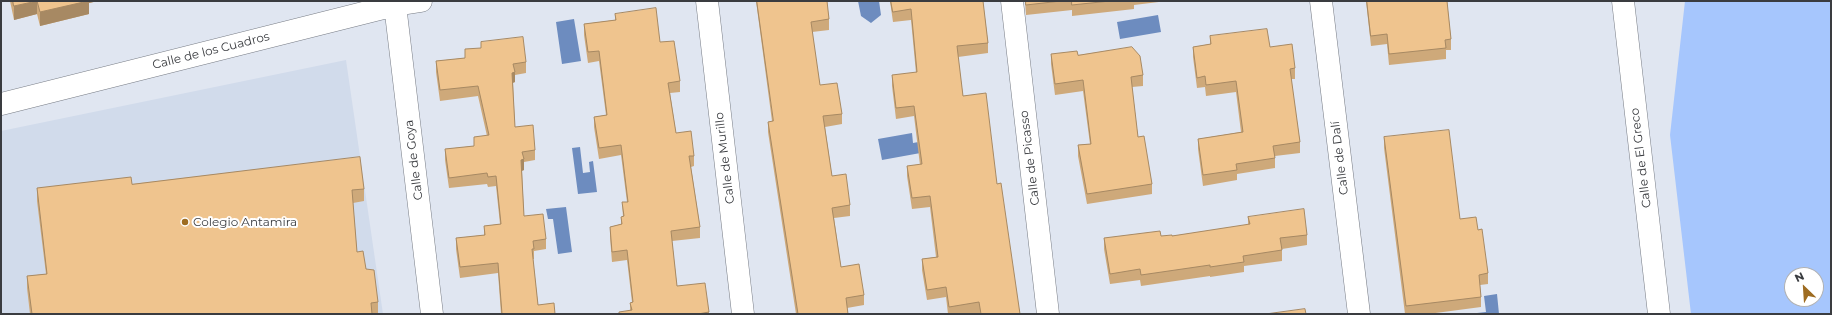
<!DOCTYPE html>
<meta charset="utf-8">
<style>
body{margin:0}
#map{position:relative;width:1832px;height:315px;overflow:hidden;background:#e0e6f1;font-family:Montserrat,sans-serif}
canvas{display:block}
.frame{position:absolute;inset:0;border:2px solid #3a3c40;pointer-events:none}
.north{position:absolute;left:1784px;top:267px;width:40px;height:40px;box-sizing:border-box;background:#fff;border:1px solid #b0b1b3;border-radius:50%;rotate:335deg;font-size:11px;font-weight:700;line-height:16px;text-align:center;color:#3a3c40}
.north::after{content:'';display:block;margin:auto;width:14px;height:18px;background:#9e6c21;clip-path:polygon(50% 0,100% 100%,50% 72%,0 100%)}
</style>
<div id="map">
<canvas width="1832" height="315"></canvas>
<div class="frame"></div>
<div class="north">N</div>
</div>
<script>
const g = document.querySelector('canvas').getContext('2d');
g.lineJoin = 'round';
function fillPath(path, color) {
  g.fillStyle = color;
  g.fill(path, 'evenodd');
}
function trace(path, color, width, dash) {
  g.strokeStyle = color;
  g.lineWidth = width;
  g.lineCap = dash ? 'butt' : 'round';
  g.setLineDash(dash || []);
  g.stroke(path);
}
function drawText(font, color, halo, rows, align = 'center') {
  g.font = font + ' Montserrat,sans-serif';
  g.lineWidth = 4;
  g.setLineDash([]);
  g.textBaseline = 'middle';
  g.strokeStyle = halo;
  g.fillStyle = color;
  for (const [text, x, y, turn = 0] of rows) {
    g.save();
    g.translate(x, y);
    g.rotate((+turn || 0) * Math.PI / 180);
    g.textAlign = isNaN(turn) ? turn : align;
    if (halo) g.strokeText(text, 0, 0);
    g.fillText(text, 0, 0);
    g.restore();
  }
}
const built = new Path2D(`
 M346 60 383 314H1V131Z`);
const green = new Path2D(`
 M1685 1H1831V314H1691L1670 135ZM1792 275H1816V299H1792Z`);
const water = new Path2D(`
 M858 1H879L881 15 871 23 861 16Z
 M1158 15 1161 32 1120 39 1117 22Z
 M574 19 581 61 562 64 556 22Z
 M912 133 913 143 924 141 926 152 882 160 878 139Z
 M580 147 583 173 590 172 589 162 593 161 597 192 578 194 572 148Z
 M566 207 572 252 558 254 553 219H548L546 209Z
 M1497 294 1499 314H1468L1486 312 1484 296Z`);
const minor = new Path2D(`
 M707 1 743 314
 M1012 1 1048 314
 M1321 1 1359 314
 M1623 1 1659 314
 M395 5 432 314
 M1 104 395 5 421 1`);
const wall = new Path2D(`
 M10 1H98L89 3V14L40 26 37 14 14 20Z
 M756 1H827L829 19V30L812 32 820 85 842 114V124L825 127 832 176 850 205V216L834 218 841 267 864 295V305L847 308 848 314H796L768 132V122L772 121Z
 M890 1H983L988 43V53L958 57 963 96 997 184 1020 314H979V313L971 314H948L946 297 927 300 922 270V259L936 257 930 207 912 209 907 176V166L920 165 914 116 896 119 892 86V75L916 73 911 20 893 22Z
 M1025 1H1167L1134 5V9L1072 16V10L1026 15Z
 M1188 1H1199L1188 2Z
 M1366 1H1447L1451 39V50H1446V59L1389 65 1387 44 1371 46Z
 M615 14 660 42 680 81V92L670 93 676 133 694 156V166L691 167 700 227V238L672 241 677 286 709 312V314H619L630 310V303L632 302 627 260 612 262 610 237V227L621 224V217H623L622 202H627L621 155 599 159 594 127V117L606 115 599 61 588 63 584 35V24L615 20Z
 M1210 36 1270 47 1295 68V79H1291L1300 142V153L1275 156V168L1237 174V180L1203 186 1198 149V139L1241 132 1236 92 1206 96 1205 87 1197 88 1193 57V47L1210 44Z
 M481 42 526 62V73L515 75V82L513 83 515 127 535 150V160L524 162V170L522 171 524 216 546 239V249L534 251V259H533L538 305 555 314H501L498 273 460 278 456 249V238L484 235V226L500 224 496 186 488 187 487 184 449 188 445 160V149L474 146 487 136 478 96 440 101 436 72V61L465 58 481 48Z
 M1051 54 1078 55 1143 75V86L1132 87 1138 137 1152 184V194L1087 204 1078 156V145L1090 144 1083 91 1055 95 1051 64Z
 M1384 137 1460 219 1478 230 1488 273V284L1480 285 1481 297V307L1428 314H1405L1384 148Z
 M132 184 364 189V201L353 203 357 252 366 269 378 302V314H30L27 288V276L46 274 37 201V188Z
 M1248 217 1307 235V245L1282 249V261L1244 266V272L1210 277V276L1141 286 1140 280 1110 284 1104 249V238L1172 236 1248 225Z`);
const shadedWall = new Path2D(`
 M37 1V14L14 20V6Z
 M86 1H98L89 3V14L40 26V12Z
 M515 72V82L512 83V73Z
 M524 159V170L521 171V160Z`);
const building = new Path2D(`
 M13 1H88L40 12 37 1 14 6Z
 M757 1H827L829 19 811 22 820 85 837 83 842 114 823 116 832 176 846 174 850 205 832 208 841 267 859 264 864 295 846 298 848 314H798L768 122 773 121Z
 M891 1H983L988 43 957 46 963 96 986 93 997 184 1001 183 1020 314H981L979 302 949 307 946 287 927 290 922 259 938 257 930 196 912 198 907 166 922 164 914 106 896 108 892 75 917 72 911 9 893 12Z
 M1026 1H1061L1026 5Z
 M1072 1H1110L1072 5Z
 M1367 1H1447L1451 39 1445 40 1446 48 1389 54 1387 34 1371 36Z
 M656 8 660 42 674 41 680 81 668 83 676 133 691 131 694 156H689L700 227 671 231 677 286 705 283 709 312 698 314H619V312L632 310 630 303 633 302 627 250 612 252 610 227 622 224 621 217 624 216 622 202H628L621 145 599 148 594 117 607 115 599 51 588 52 584 24 616 20 615 14Z
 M1267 29 1270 47 1292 44 1295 68 1290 69 1300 142 1273 146 1275 158 1236 164 1237 170 1203 175 1198 139 1243 132 1236 81 1206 85 1205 76 1197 78 1193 47 1211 44 1210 36Z
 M523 37 526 62 513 64 515 72 512 73 515 127 533 125 535 150 522 152 524 159 521 160 524 216 543 214 546 239 533 241 534 249H532L538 305 554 303 555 314H502L498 263 460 267 456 238 485 235 484 226 501 224 496 176 488 177 487 173 449 178 445 149 474 146V137L489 135 478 86 440 90 436 61 465 58V49L481 48V42Z
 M1132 47 1140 56 1143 75 1131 77 1138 137 1144 136 1152 184 1087 194 1078 145 1091 144 1083 80 1055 84 1051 54 1077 51 1078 55Z
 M1449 130 1460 219 1476 217 1478 230 1482 229 1488 273 1479 275 1481 297 1406 306 1384 137Z
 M360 157 364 189 352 190 357 252 363 251 366 269 374 270 378 302 371 303 372 314H32L27 276 47 274 37 188 131 177 132 184Z
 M1304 209 1307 235 1280 238 1282 250 1243 256 1244 262 1210 267V265L1141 275 1140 269 1110 274 1104 238 1160 231 1161 236 1172 235V236L1250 224 1248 217Z
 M1305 309 1306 314H1266Z`);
const markers = [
 [185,222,4,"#9e6c21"]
];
const streetNames = [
 ["Calle de los Cuadros",211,51,-14],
 ["Calle de Murillo",725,158,-97],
 ["Calle de Picasso",1030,158,-97],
 ["Calle de Dalí",1340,158,-97],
 ["Calle de El Greco",1641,158,-97],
 ["Calle de Goya",414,160,-97]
];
const poiNames = [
 ["Colegio Antamira",193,222]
];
fillPath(built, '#d1dbeb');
fillPath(green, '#a6c6fd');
fillPath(water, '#6d8cbf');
trace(minor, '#767b84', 23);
trace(minor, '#fff', 22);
fillPath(wall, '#cea97a');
fillPath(shadedWall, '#a78963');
fillPath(building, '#efc48e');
trace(building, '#a78963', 1);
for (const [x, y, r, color] of markers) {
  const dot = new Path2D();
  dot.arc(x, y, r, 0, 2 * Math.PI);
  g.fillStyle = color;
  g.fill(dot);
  trace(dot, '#fff', 1.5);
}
drawText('12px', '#3a3c40', '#fff', streetNames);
drawText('12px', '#3a3c40', '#fff', poiNames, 'left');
</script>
